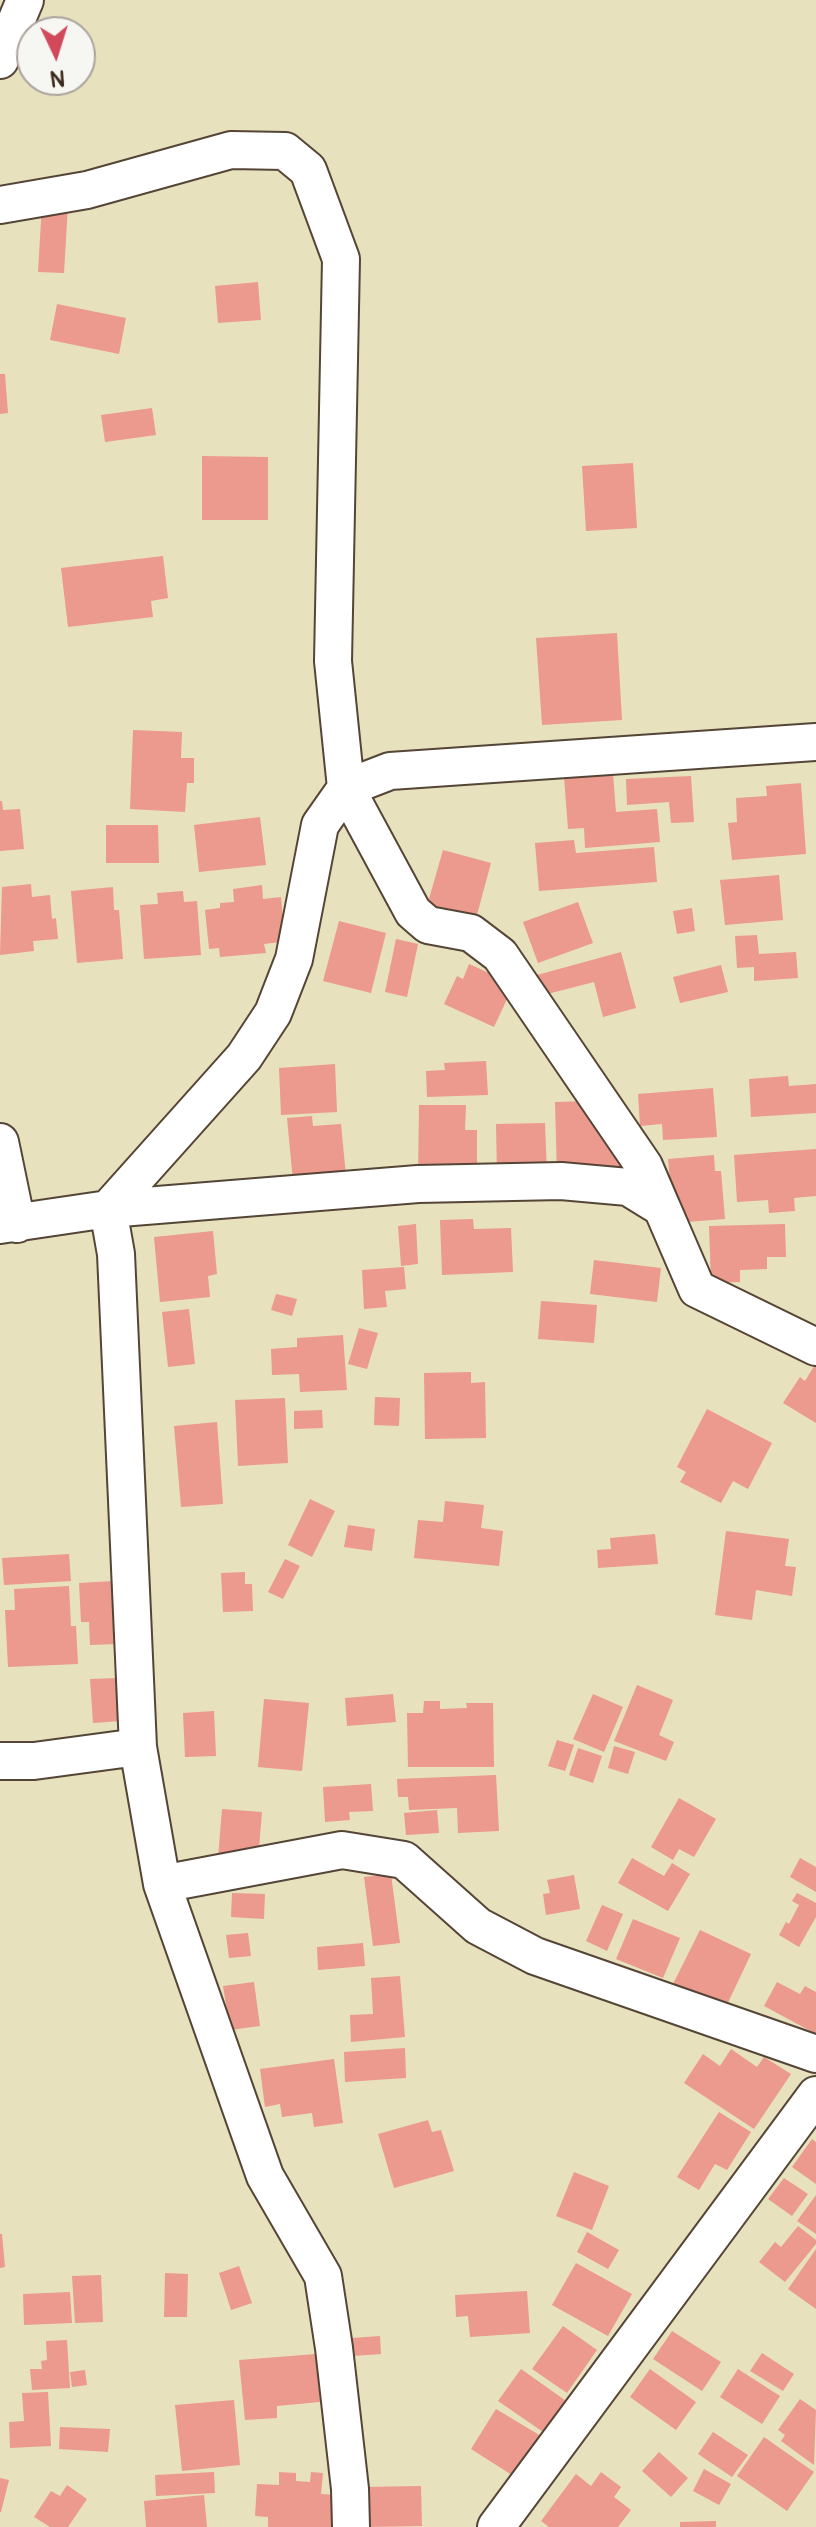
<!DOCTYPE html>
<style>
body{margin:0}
#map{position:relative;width:816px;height:2527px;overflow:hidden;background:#e7e1be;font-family:Pangolin,sans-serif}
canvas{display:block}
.north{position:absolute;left:16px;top:16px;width:80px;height:80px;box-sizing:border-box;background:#f6f6f2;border:2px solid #aba49d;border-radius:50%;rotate:176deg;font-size:22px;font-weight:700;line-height:32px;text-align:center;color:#3b2a1e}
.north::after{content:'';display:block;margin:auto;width:28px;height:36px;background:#d1495b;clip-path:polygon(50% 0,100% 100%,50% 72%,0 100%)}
</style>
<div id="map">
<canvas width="816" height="2527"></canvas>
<div class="north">N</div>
</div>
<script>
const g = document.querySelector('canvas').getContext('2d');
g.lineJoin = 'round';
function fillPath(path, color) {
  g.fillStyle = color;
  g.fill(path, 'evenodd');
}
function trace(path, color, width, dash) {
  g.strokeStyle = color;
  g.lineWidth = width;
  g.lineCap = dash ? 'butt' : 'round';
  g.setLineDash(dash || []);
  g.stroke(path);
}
const building = new Path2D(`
 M42 204 68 205 64 273 38 272Z
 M258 282 261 320 218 323 215 286Z
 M57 304 126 318 119 354 50 340Z
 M0 374H5L8 413 0 414Z
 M152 408 156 435 105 442 101 415Z
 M202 456 268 457V520H202Z
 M633 463 637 528 586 531 582 466Z
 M163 556 168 598 151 601 153 617 68 627 61 568Z
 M617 633 622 720 542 725 536 638Z
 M133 730 182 732 181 758H194V783H187L185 812 130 809Z
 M613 773 616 812 657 809 660 842 585 848 584 828 568 829 564 777Z
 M691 776 694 822 671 823 669 802 627 805 626 779Z
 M801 783 806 854 732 860 728 823 737 822 736 798 767 796 766 786Z
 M0 801H2L3 810 20 809 24 849 0 851Z
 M260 817 266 865 199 872 194 825Z
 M106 825H158L159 863H106Z
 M574 840 576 853 654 847 657 882 539 891 535 843Z
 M443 850 491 863 474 926 425 913Z
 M779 875 783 920 725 925 720 880Z
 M31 884 32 897 50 895 52 919 56 918 58 939 33 941 34 951 0 955 2 887Z
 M262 885 263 899 281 897 283 921 289 941 264 944 266 953 220 957 219 948 209 949 205 910 220 908V903L234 902 233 889Z
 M113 887 114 910H119L123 959 77 963 71 891Z
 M183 891 184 902 197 901 201 955 144 959 140 905 158 904 157 893Z
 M578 902 593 943 538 963 523 922Z
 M692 908 695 931 677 934 673 911Z
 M339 921 386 933 371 993 323 981Z
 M757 935 759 954 796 952 798 978 754 981V967L737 968 735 936Z
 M396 939 418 944 407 997 385 992Z
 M621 952 636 1008 603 1017 594 982 532 998 526 978Z
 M469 964 514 984 494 1027 444 1004 457 976 463 979Z
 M721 965 728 992 680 1003 673 977Z
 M486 1061 488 1095 427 1097 426 1071 445 1070 444 1063Z
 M335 1064 337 1112 281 1115 279 1068Z
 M788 1076 789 1086 816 1084V1113L751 1117 749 1079Z
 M713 1088 717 1137 663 1140 662 1124 640 1126 638 1094Z
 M589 1101 625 1138 626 1174 557 1176 555 1102Z
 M419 1105H466L465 1130H477V1177H418Z
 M312 1116 313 1126 341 1124 346 1176 293 1181 287 1118Z
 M545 1123 547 1175 497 1177 496 1124Z
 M816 1149V1196L794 1198 795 1211 769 1213 768 1200 737 1202 734 1155Z
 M714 1155 715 1171H721L725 1219 674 1223 668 1159Z
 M473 1219 474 1229 511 1228 513 1272 442 1275 440 1220Z
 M416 1224 418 1264 401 1266 398 1226Z
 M785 1224 786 1257H767V1269L740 1270V1282L711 1283 709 1226Z
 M213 1231 217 1274 208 1276 210 1297 160 1302 154 1237Z
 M594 1260 661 1268 657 1302 590 1294Z
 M404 1267 406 1289 385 1291 387 1307 364 1309 362 1270Z
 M276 1294 297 1299 292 1316 271 1310Z
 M541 1301 597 1305 594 1343 538 1339Z
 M189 1309 195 1364 168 1367 162 1312Z
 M359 1328 378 1333 367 1369 348 1364Z
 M343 1335 347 1390 300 1392 299 1374 272 1375 271 1349 297 1347V1338Z
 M816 1363V1423L783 1403 800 1377 805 1381Z
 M471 1372V1383L485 1382 486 1438 425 1439 424 1373Z
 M375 1397 400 1398 399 1426 374 1425Z
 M285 1398 288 1463 238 1466 235 1400Z
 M707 1409 772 1443 748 1489 733 1481 721 1503 680 1482 686 1472 677 1467Z
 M322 1410 323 1428 294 1429V1411Z
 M217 1422 223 1504 181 1507 174 1426Z
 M310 1499 335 1511 312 1557 288 1545Z
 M445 1501 484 1505 481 1528 503 1531 499 1566 414 1558 418 1520 443 1522Z
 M348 1525 375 1529 372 1551 344 1547Z
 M726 1531 789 1539 785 1566 796 1567 792 1596 756 1590 752 1620 715 1615Z
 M655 1534 658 1564 598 1568 597 1550 611 1549 610 1538Z
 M69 1554 71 1581 4 1585 2 1558Z
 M285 1559 300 1566 283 1599 268 1592Z
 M245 1572V1584H252L253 1611 223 1612 221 1573Z
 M113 1581 117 1644 90 1645 89 1622H81L79 1583Z
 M69 1586 71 1626H76L78 1664 8 1667 5 1610H15L14 1589Z
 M117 1678 120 1721 93 1723 90 1679Z
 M637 1685 673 1700 659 1735 674 1742 666 1761 614 1741Z
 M393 1694 396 1722 347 1726 345 1698Z
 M593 1694 623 1707 604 1752 573 1739Z
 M264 1699 309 1703 302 1771 258 1767Z
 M424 1701H440V1709L467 1708 466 1703H493L494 1767H408L407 1713H423Z
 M214 1711 216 1756 185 1757 183 1713Z
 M557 1740 574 1745 565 1771 548 1766Z
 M614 1746 635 1752 628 1774 608 1768Z
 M578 1748 602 1756 593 1783 569 1775Z
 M496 1775 499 1831 458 1833 457 1808 409 1810 408 1797H398L397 1779Z
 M371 1784 373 1811 349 1812 350 1820 325 1822 323 1787Z
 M679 1798 716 1819 694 1857 679 1849 673 1860 651 1847Z
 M222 1809 262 1812 258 1860 218 1858Z
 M437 1810 439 1833 406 1835 404 1813Z
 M632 1858 664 1876 672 1863 690 1874 668 1911 618 1883Z
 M800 1858 816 1867V1892L790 1877Z
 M391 1874 400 1943 373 1946 364 1877Z
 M574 1875 580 1909 546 1915 543 1894 550 1893 547 1880Z
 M232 1893 265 1894 264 1919 231 1917Z
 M797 1893 816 1903V1917L799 1947 779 1935 786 1922 789 1924 799 1905 792 1901Z
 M602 1905 623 1914 607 1951 586 1941Z
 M633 1919 680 1938 663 1978 616 1959Z
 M700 1930 751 1954 725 2009 673 1984Z
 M248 1933 251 1956 229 1958 226 1935Z
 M363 1943 365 1966 318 1970 317 1947Z
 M400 1976 405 2037 351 2042 350 2015 373 2014 371 1978Z
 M254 1982 260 2026 230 2030 223 1986Z
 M777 1982 800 1994 805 1986 816 1992V2034L764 2006Z
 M405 2048 406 2078 345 2082 344 2052Z
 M731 2049 757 2067 764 2057 791 2074 754 2129 684 2083 703 2054 720 2066Z
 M334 2059 343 2123 314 2127 312 2113 282 2117 280 2104 265 2107 260 2069Z
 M719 2112 751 2132 727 2170 715 2164 699 2190 677 2177Z
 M428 2120 432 2132 441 2130 454 2171 394 2188 378 2134Z
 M812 2139 816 2142V2184L792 2167Z
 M574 2172 609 2186 592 2230 556 2216Z
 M784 2178 808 2194 792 2216 768 2199Z
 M816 2195V2234L797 2221Z
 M798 2226 816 2240V2244L785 2282 759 2262 775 2242 781 2247Z
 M587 2232 619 2250 608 2269 577 2252Z
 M0 2234H2L5 2267 0 2268Z
 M816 2249V2309L788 2289Z
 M576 2263 632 2294 608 2336 552 2305Z
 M239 2266 252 2303 231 2310 219 2273Z
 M165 2273 188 2274 187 2317H164Z
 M101 2275 103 2322 75 2323 72 2276Z
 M527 2291 530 2333 470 2337 468 2316 456 2317 455 2295Z
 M70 2292 72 2323 24 2325 23 2294Z
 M563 2326 597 2350 567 2393 532 2369Z
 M672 2331 721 2362 702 2391 653 2359Z
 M380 2336 381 2354 353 2356 352 2338Z
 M67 2340 70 2388 32 2390 30 2369H42L41 2361 47 2360 46 2341Z
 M762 2353 794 2374 783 2391 750 2371Z
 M316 2354 320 2402 277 2406V2418L245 2420 239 2360Z
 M521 2369 569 2403 546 2434 498 2401Z
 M650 2369 696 2402 676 2430 630 2397Z
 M738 2369 780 2396 762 2424 720 2397Z
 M85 2370 87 2385 72 2387 70 2372Z
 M48 2392 51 2446 10 2448 9 2422 24 2421 22 2393Z
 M800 2399 816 2410 814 2465 781 2441 785 2435 778 2430Z
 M234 2400 240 2465 182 2471 175 2405Z
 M496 2409 541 2436 515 2477 471 2449Z
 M60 2427 110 2429 108 2452 59 2449Z
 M713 2432 748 2455 732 2477 698 2454Z
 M764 2437 814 2472 787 2511 737 2476Z
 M659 2452 688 2478 671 2497 642 2471Z
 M704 2469 731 2484 719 2505 693 2491Z
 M214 2472 215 2493 156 2496 155 2475Z
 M279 2472 296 2473V2481L310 2482 311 2472 323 2473 321 2494 336 2495 333 2527H268V2517L255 2516 257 2484 279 2485Z
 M601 2472 621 2487 614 2497 631 2510 618 2527H549L541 2521 576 2474 591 2486Z
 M0 2478 9 2480 1 2512H0Z
 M67 2485 87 2499 68 2527H50L34 2517 51 2491 60 2496Z
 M421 2486 422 2526 364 2527 363 2487Z
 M204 2495 207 2527H146L144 2501Z
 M716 2521V2527H680V2522Z`);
const minor = new Path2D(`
 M0 60 25 0
 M0 205 87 190 231 150 285 151 308 170 341 259 333 661 346 788 413 912 428 925 471 933 500 955 644 1166 662 1208
 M0 1142 17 1224
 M0 1225 108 1209 418 1184 561 1181 628 1187 662 1208 697 1289 816 1347
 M0 1761H34L138 1747
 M162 1884 342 1850 404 1860 478 1926 535 1956 816 2054
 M351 2527 350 2489 334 2348 323 2276 265 2176 162 1884 138 1747 116 1254 108 1209 244 1057 273 1013 294 959 320 825 346 788 390 771 816 742
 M496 2527 816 2095`);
fillPath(building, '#ec998e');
trace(minor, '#554536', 40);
trace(minor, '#fff', 36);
</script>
